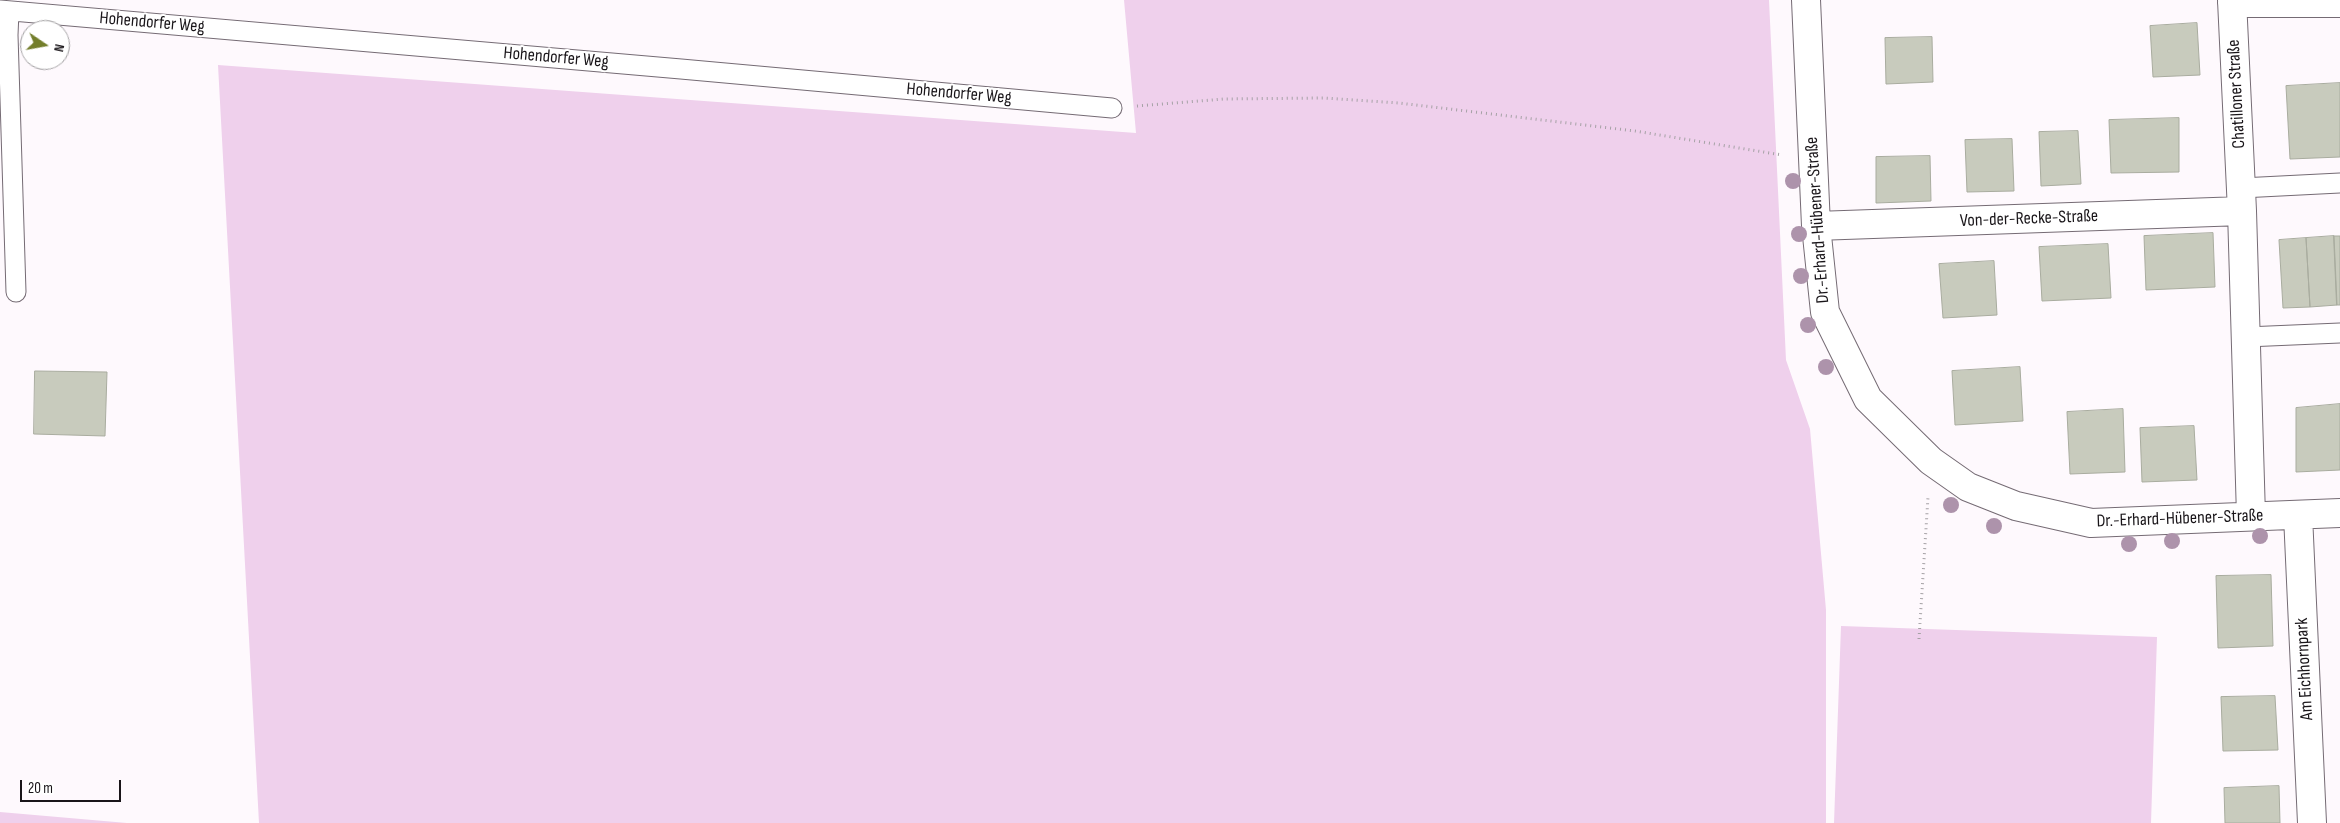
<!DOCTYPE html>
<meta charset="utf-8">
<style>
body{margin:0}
#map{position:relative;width:2340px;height:823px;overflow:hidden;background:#fef9fd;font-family:"Sofia Sans Condensed",sans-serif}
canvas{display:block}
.north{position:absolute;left:20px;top:20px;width:50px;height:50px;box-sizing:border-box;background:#fff;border:1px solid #a3a1a3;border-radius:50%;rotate:102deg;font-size:14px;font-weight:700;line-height:20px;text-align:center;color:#191519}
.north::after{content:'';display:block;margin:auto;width:18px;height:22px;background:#737e2b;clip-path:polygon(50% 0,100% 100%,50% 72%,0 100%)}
.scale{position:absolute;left:20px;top:780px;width:101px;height:22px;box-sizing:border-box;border:2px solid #191519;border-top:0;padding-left:6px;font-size:15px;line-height:18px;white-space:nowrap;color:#191519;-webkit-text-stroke:4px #fff;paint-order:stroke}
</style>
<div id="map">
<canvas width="2340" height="823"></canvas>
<div class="north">N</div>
<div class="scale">20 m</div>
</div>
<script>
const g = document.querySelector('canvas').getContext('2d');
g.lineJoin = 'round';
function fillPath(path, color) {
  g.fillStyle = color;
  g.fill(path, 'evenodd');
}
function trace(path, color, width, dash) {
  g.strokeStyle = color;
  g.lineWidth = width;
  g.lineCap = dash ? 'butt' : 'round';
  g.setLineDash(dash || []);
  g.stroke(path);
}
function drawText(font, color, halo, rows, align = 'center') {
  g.font = font + ' "Sofia Sans Condensed",sans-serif';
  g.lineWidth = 4;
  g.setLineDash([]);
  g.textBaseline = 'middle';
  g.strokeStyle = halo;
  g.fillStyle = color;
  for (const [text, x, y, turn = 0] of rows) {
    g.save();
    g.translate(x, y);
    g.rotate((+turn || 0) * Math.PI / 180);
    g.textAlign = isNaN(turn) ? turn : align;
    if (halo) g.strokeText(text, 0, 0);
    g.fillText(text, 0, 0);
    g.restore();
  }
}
const green = new Path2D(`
 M1124 0H1769L1786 360 1810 429 1826 610V823H259L218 65 1136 133Z
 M1841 626 2157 637 2151 823H1834Z
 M0 812 127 823H0Z`);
const building = new Path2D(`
 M2197 23 2200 75 2153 77 2150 26Z
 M1932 37 1933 82 1886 84 1885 38Z
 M2340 83V157L2290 159 2286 86Z
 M2179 118V172L2111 173 2109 120Z
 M2078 131 2081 184 2041 186 2039 132Z
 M2012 139 2014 191 1967 192 1965 140Z
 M1930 156 1931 201 1876 203V157Z
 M2213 233 2215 287 2146 290 2144 236Z
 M2334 236H2340V305H2337Z
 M2334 236 2337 305 2310 307 2306 238Z
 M2306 238 2310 307 2283 308 2279 240Z
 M2108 244 2111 298 2042 301 2039 247Z
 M1994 261 1997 315 1943 318 1939 264Z
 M2020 367 2023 421 1955 425 1952 371Z
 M35 371 107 372 105 436 34 434Z
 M2340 404V470L2296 472V408Z
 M2123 409 2125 472 2070 474 2067 412Z
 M2194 426 2197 480 2142 482 2140 428Z
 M2271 575 2273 646 2218 648 2216 576Z
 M2275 696 2278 750 2223 751 2221 697Z
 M2279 786 2280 823H2225L2224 788Z`);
const path = new Path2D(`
 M1137 106 1224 99 1324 98 1399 103 1635 131 1782 155
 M1919 639 1928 497`);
const lane = new Path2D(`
 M0 10 681 69 1112 108
 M9 11 8 35 16 292
 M2241 188 2340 183
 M2246 337 2340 333`);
const street = new Path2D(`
 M1806 0 1816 226 1825 312 1868 399 1931 461 1968 487 2016 506 2091 523 2340 513
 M2232 0 2242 211 2251 516
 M2232 3H2340
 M1816 226 2242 211
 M2298 515 2312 823`);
const trees = [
 [1793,181],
 [1799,234],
 [1801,276],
 [1808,325],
 [1826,367],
 [1951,505],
 [1994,526],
 [2260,536],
 [2172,541],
 [2129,544]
];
const streetNames = [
 ["Hohendorfer Weg",152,23,5],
 ["Hohendorfer Weg",556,58,5],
 ["Hohendorfer Weg",959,94,5],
 ["Chatilloner Straße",2237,94,-93],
 ["Von-der-Recke-Straße",2029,219,-2],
 ["Dr.-Erhard-Hübener-Straße",1818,220,-94],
 ["Dr.-Erhard-Hübener-Straße",2180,519,-2],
 ["Am Eichhornpark",2305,669,-93]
];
fillPath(green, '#efd0ec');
fillPath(building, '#c8cbbd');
trace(building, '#a9ac9f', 1);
trace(lane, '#756b74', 21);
trace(street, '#756b74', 30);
trace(path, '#a5a1a5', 3, [1, 4]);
trace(lane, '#fff', 19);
trace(street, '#fff', 28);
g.fillStyle = '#ad93ab';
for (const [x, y] of trees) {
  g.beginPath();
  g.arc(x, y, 8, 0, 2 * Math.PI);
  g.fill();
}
drawText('18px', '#191519', '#fff', streetNames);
</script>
